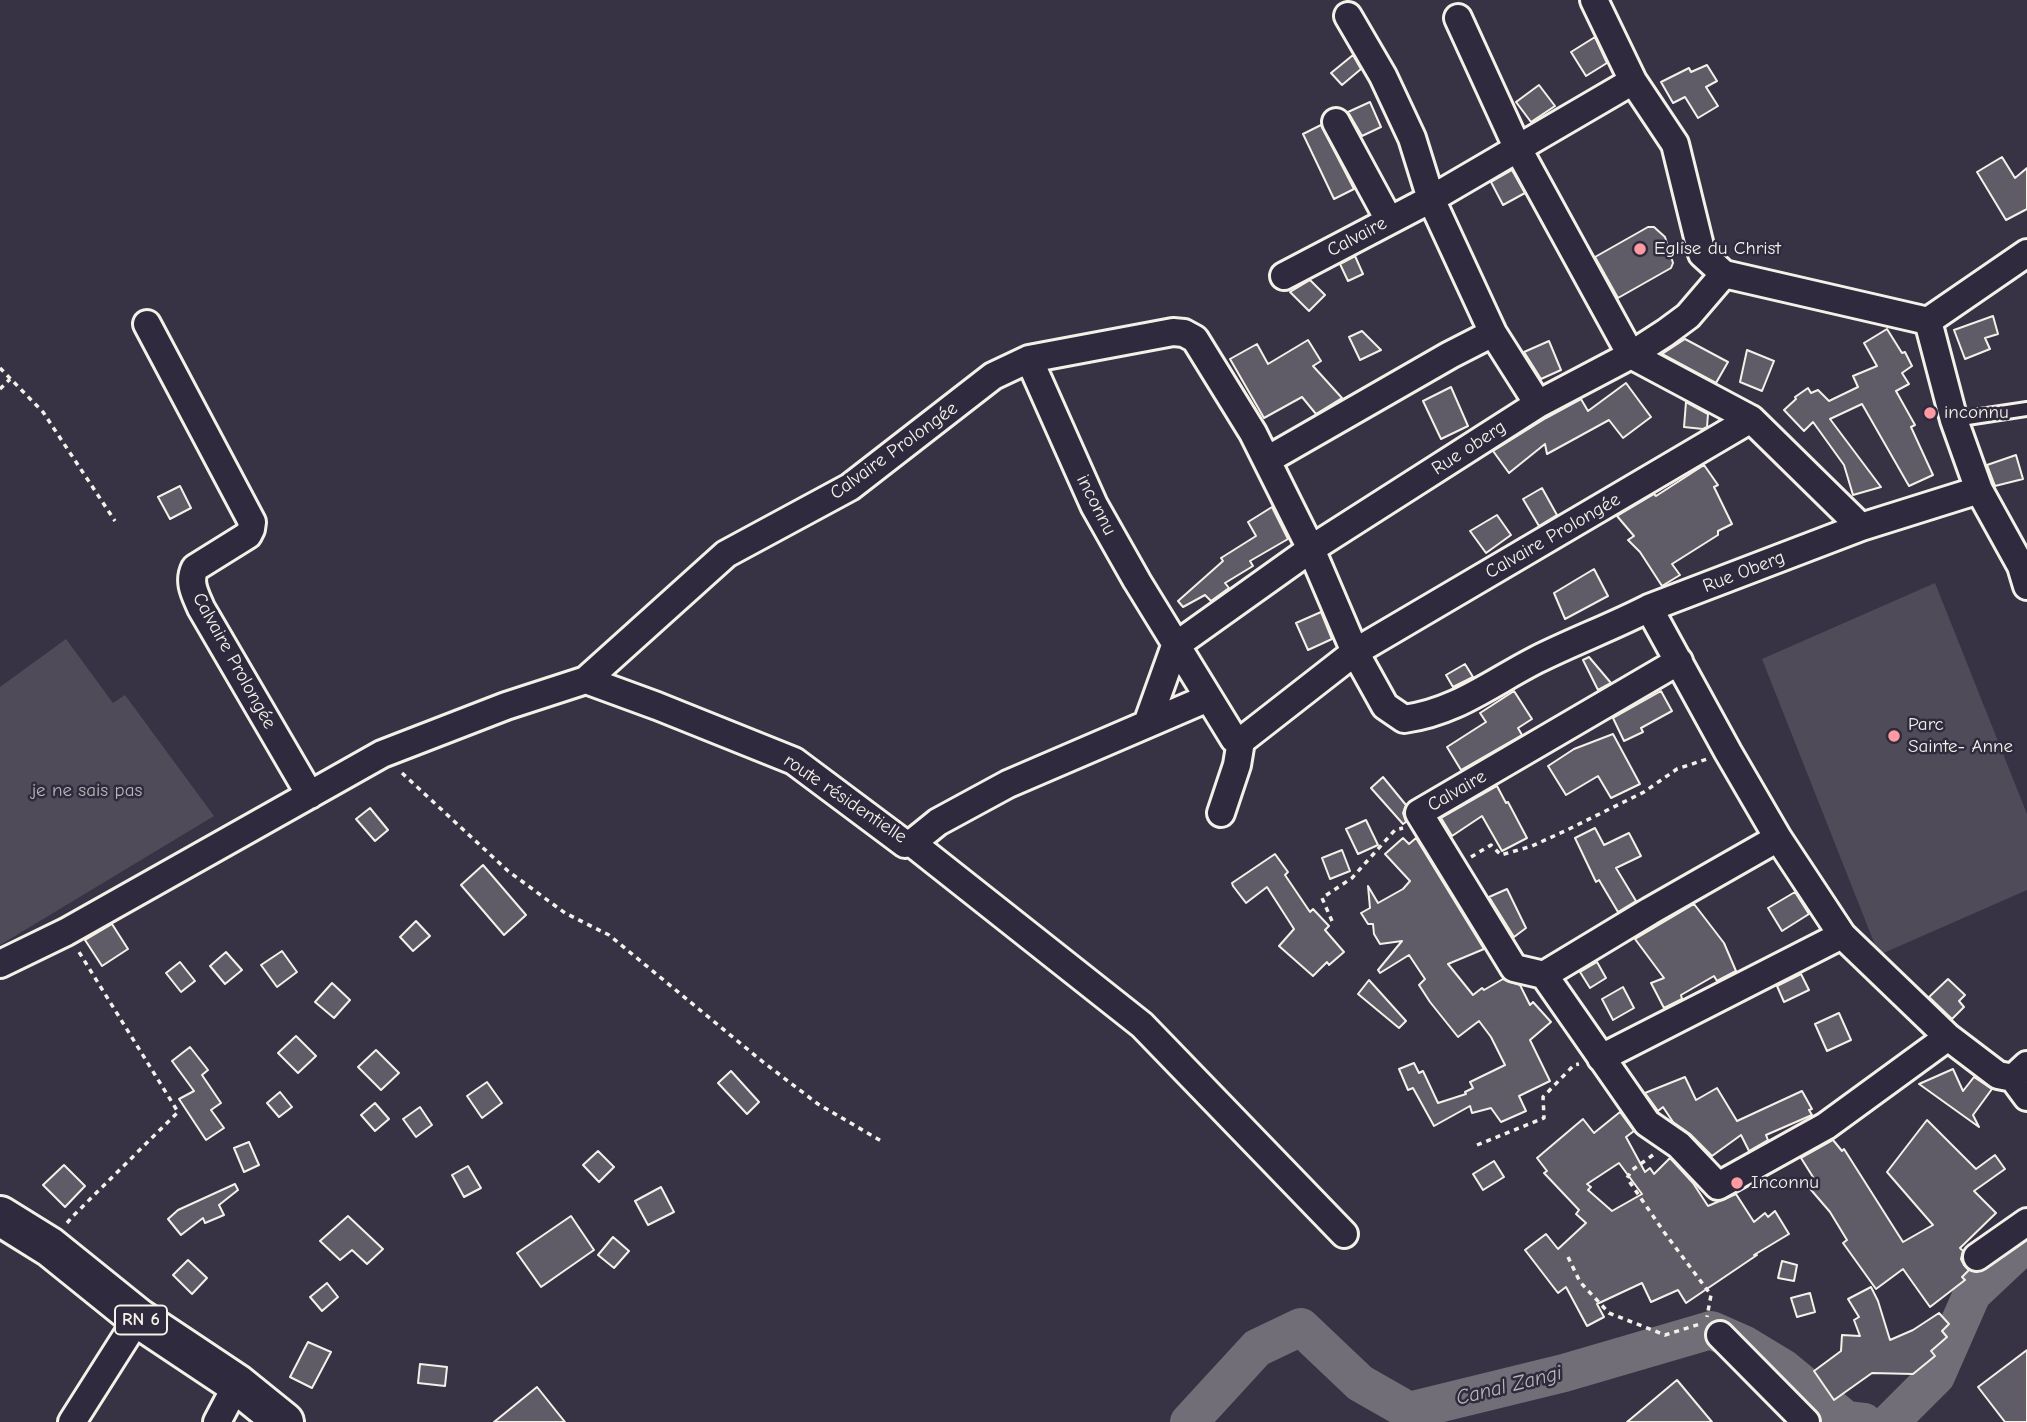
<!DOCTYPE html>
<meta charset="utf-8">
<style>
body{margin:0}
canvas{display:block;background:#373244}
</style>
<canvas width="2027" height="1422"></canvas>
<script>
const g = document.querySelector('canvas').getContext('2d');
g.lineJoin = 'round';
function fillPath(path, color) {
  g.fillStyle = color;
  g.fill(path, 'evenodd');
}
function trace(path, color, width, dash) {
  g.strokeStyle = color;
  g.lineWidth = width;
  g.lineCap = dash ? 'butt' : 'round';
  g.setLineDash(dash || []);
  g.stroke(path);
}
function drawText(font, color, halo, rows, align = 'center') {
  g.font = font + ' "Comic Neue",sans-serif';
  g.lineWidth = 5;
  g.setLineDash([]);
  g.textBaseline = 'middle';
  g.strokeStyle = halo;
  g.fillStyle = color;
  for (const [text, x, y, turn = 0] of rows) {
    g.save();
    g.translate(x, y);
    g.rotate((+turn || 0) * Math.PI / 180);
    g.textAlign = isNaN(turn) ? turn : align;
    if (halo) g.strokeText(text, 0, 0);
    g.fillText(text, 0, 0);
    g.restore();
  }
}
const green = new Path2D(`
 M1935 583 2027 814V890L1879 955 1762 659Z
 M66 639 113 703 125 695 214 816 0 945V687Z`);
const river = new Path2D(`
 M1189 1422 1257 1348 1301 1327 1360 1383 1409 1411 1564 1373 1711 1330 1745 1345 1783 1368 1846 1420 1864 1422
 M1890 1422 1936 1376 1972 1294 2027 1242`);
const building = new Path2D(`
 M1595 37 1607 63 1586 76 1571 52Z
 M1353 55 1361 69 1342 85 1331 73Z
 M1707 65 1717 81 1706 87 1718 106 1698 118 1685 97 1673 103 1661 82 1689 68 1691 72Z
 M1539 85 1555 106 1531 122 1516 102Z
 M1370 102 1381 127 1362 136 1348 112Z
 M1321 125 1354 189 1334 199 1303 134Z
 M2002 157 2015 178 2027 168V209L2006 220 1977 172Z
 M1512 170 1525 193 1503 205 1491 182Z
 M1648 227H1654L1665 237 1673 263 1671 268 1618 298 1595 257Z
 M1355 256 1363 274 1348 281 1340 264Z
 M1310 280 1325 295 1309 311 1290 292Z
 M1993 316 1998 334 1985 338 1990 349 1965 359 1954 330Z
 M1887 329 1902 353 1905 352 1912 366 1902 373 1909 384 1896 391 1915 425 1911 427 1933 475 1909 486 1862 404 1830 419 1881 487 1853 495 1844 465 1813 422 1804 431 1784 410 1796 399 1795 397 1808 388 1811 393 1818 390 1829 401 1858 387 1853 376 1877 366 1864 343Z
 M1362 331 1381 350 1360 360 1349 337Z
 M1685 339 1728 362 1716 383 1662 354Z
 M1308 340 1321 361 1313 366 1342 398 1316 414 1302 397 1264 418 1230 359 1257 344 1268 364Z
 M1549 341 1561 370 1541 379 1524 352Z
 M1747 350 1774 361 1762 391 1740 382Z
 M1626 383 1651 417 1623 438 1609 420 1547 454 1545 444 1509 473 1493 451 1546 418 1581 399 1588 411Z
 M1451 387 1468 426 1441 439 1423 401Z
 M1686 402 1708 414 1707 427 1703 429 1684 427Z
 M2016 455 2023 479 1995 486 1987 465Z
 M1704 465 1718 485 1714 487 1732 524 1718 531V535L1672 564 1680 575 1662 586 1640 552 1628 540 1634 536 1617 516 1654 494 1656 496Z
 M180 486 191 508 170 519 158 497Z
 M1542 488 1557 515 1539 526 1523 499Z
 M1272 507 1288 539 1250 561 1253 566 1225 583 1229 588 1211 601 1205 595 1183 607 1178 601 1223 561 1221 558 1256 536 1248 522Z
 M1497 515 1511 535 1486 553 1470 531Z
 M1594 569 1608 596 1565 619 1554 593Z
 M1321 612 1332 639 1308 650 1296 623Z
 M1589 657 1611 683 1598 690 1583 660Z
 M1465 664 1473 677 1453 687 1446 675Z
 M1514 691 1532 719 1518 728 1522 735 1461 770 1447 747 1486 722 1480 713Z
 M1661 691 1672 711 1641 728 1643 732 1624 741 1613 718Z
 M1613 734 1640 784 1611 798 1598 776 1566 795 1548 766 1574 749Z
 M1383 777 1406 805 1403 813 1406 822 1403 824 1371 788Z
 M1497 786 1506 803 1508 802 1527 838 1502 851 1482 816 1452 836 1441 818Z
 M370 808 388 830 375 841 356 819Z
 M1366 820 1378 845 1358 854 1346 829Z
 M1595 828 1604 845 1629 833 1641 856 1616 868 1636 901 1618 912 1599 880 1596 882 1575 838Z
 M1403 838 1409 844 1416 838 1484 949 1448 964 1473 995 1482 988 1484 990 1503 979 1520 985 1530 1005 1533 1002 1551 1022 1530 1040 1550 1081 1519 1096 1526 1111 1501 1122 1491 1108 1472 1113 1470 1106 1434 1126 1413 1088 1408 1090 1399 1069 1414 1063 1419 1073 1423 1071 1438 1103 1466 1094 1465 1092 1473 1088 1470 1082 1505 1065 1491 1037 1479 1021 1458 1037 1430 1002 1419 985 1425 979 1409 955 1380 973 1378 970 1402 941 1380 944 1374 934 1373 924H1368L1361 913 1370 908 1368 886 1378 903 1403 889 1410 881 1385 854Z
 M1342 850 1350 871 1330 879 1322 858Z
 M1275 854 1288 872 1285 875 1310 912 1313 909 1329 926 1325 930 1344 952 1329 965 1327 962 1313 976 1279 946 1294 929 1267 887 1246 903 1233 886 1232 883Z
 M483 865 526 915 504 935 461 885Z
 M1507 889 1526 928 1514 937 1489 897Z
 M1795 892 1809 914 1782 931 1768 908Z
 M1694 904 1724 943 1736 971 1717 981 1714 976 1681 995 1682 999 1664 1008 1651 983 1664 978 1635 939Z
 M416 921 430 936 413 951 400 937Z
 M112 924 128 949 102 966 85 940Z
 M282 951 297 972 277 987 261 965Z
 M226 952 242 970 225 984 210 966Z
 M180 962 195 981 181 992 166 973Z
 M1597 962 1606 978 1590 988 1580 972Z
 M1801 974 1809 990 1784 1002 1777 986Z
 M1948 979 1965 995 1959 1001 1964 1007 1952 1019 1929 997Z
 M1369 980 1406 1021 1399 1028 1358 994Z
 M332 983 350 1000 334 1018 315 1002Z
 M1623 987 1634 1008 1613 1020 1602 999Z
 M1839 1013 1851 1040 1827 1051 1815 1024Z
 M296 1036 316 1056 298 1073 278 1053Z
 M190 1047 208 1070 202 1075 221 1103 211 1110 224 1128 206 1140 179 1099 194 1091 172 1061Z
 M376 1050 399 1073 381 1090 358 1067Z
 M1953 1069 1963 1091 1974 1077 1992 1089 1973 1115 1979 1127 1919 1084Z
 M731 1071 759 1102 747 1114 718 1083Z
 M1685 1077 1696 1100 1717 1088 1737 1121 1802 1091 1812 1109 1809 1110 1812 1115 1766 1135 1768 1140 1749 1151 1741 1135 1712 1156 1690 1134 1673 1122 1663 1107 1658 1111 1645 1093Z
 M487 1082 502 1103 482 1118 467 1096Z
 M280 1092 292 1107 279 1117 267 1103Z
 M375 1103 389 1119 375 1131 361 1115Z
 M420 1107 432 1125 416 1137 403 1119Z
 M1620 1112 1634 1131 1626 1137 1645 1172 1650 1168 1654 1174 1670 1158 1693 1183 1708 1206 1736 1194 1754 1222 1765 1213 1768 1217 1775 1211 1789 1234 1754 1255H1757L1686 1303 1678 1290 1651 1302 1642 1283 1597 1304 1604 1317 1587 1326 1566 1287 1558 1293 1525 1250 1546 1234 1558 1249 1586 1223 1576 1214 1579 1210 1544 1173 1547 1171 1537 1158 1583 1119 1594 1133ZM1619 1163 1642 1194 1612 1211 1588 1190 1591 1187 1587 1184Z
 M1927 1120 1976 1169 1995 1155 2005 1169 1974 1191 1996 1213 1960 1248 1963 1251 1961 1259 1964 1265 1969 1270 1962 1277 1965 1280 1930 1307 1903 1269 1876 1289 1843 1243 1847 1240 1830 1212 1806 1184 1813 1177 1801 1158 1833 1140 1842 1151 1844 1149 1903 1242 1933 1225 1887 1172Z
 M249 1142 259 1165 244 1172 234 1148Z
 M598 1151 614 1167 599 1182 583 1165Z
 M1494 1161 1504 1177 1483 1190 1473 1174Z
 M64 1165 85 1186 65 1207 43 1185Z
 M468 1166 481 1188 464 1197 452 1175Z
 M235 1184 238 1190 219 1205 224 1215 205 1223 203 1218 181 1235 168 1219 178 1210Z
 M661 1187 674 1212 648 1225 635 1201Z
 M348 1216 383 1249 367 1264 352 1250 340 1260 320 1241Z
 M571 1216 594 1250 541 1287 517 1253Z
 M613 1237 629 1251 614 1268 598 1255Z
 M188 1260 207 1278 192 1294 173 1275Z
 M1782 1261 1797 1265 1794 1281 1778 1278Z
 M327 1283 338 1297 322 1311 310 1297Z
 M1871 1287 1878 1301 1890 1340 1913 1330 1939 1313 1949 1324 1942 1331 1947 1337 1931 1351 1935 1356 1913 1374 1872 1373 1834 1400 1814 1371 1841 1351 1842 1335 1860 1336 1854 1320 1859 1317 1848 1299Z
 M1810 1293 1815 1312 1797 1317 1791 1298Z
 M308 1342 331 1352 312 1388 290 1377Z
 M2027 1350V1422H2005L1978 1387Z
 M420 1364 447 1367 445 1386 418 1383Z
 M1677 1380 1712 1422H1627Z
 M537 1387 565 1422H494Z`);
const path = new Path2D(`
 M0 368 43 412 115 521
 M0 389 10 379
 M402 773 508 871 565 913 609 935 763 1062 818 1104 883 1142
 M1471 857 1491 845 1501 855 1532 846 1567 830 1644 792 1677 769 1707 759
 M1332 921 1322 898 1352 878 1395 830 1403 828
 M1477 1145 1544 1118 1543 1097 1574 1065 1579 1064
 M1653 1155 1632 1170 1627 1178 1664 1232 1711 1295 1707 1317
 M67 1223 73 1216 178 1112 79 952
 M1568 1257 1580 1282 1609 1313 1665 1335 1700 1324`);
const service = new Path2D(`
 M1954 420 2027 409`);
const minor = new Path2D(`
 M1594 0 1633 81 1675 144 1702 254 1724 274 1928 321
 M1458 18 1517 147 1631 355 1751 419 1861 527
 M1336 122 1389 220
 M1284 276 1431 199 1633 81
 M1928 321 1954 420 1979 490 2021 566 2027 586
 M1928 321 2027 253
 M147 324 252 522 251 529 248 535 195 568C188 582 195 594 201 608L310 795
 M1493 333 1538 404
 M1029 359 1094 505 1137 581 1234 739 1241 741 1355 652 1751 419
 M1267 460 1450 355 1493 333 1431 199 1412 138 1383 76 1348 16
 M1649 608 1728 752 1778 838 1842 935 1948 1037 1998 1075 2013 1078
 M1679 661 1419 813 1514 968 1544 975 1647 1123 1679 1145 1718 1186 1826 1126 1948 1037
 M586 680 657 706 794 761 905 844 912 843 938 822 1008 784 1208 698
 M1147 724 1175 646 1311 549 1538 404 1631 355 1665 333 1688 316 1724 274
 M1221 813 1237 765 1241 741
 M912 843 1142 1025 1344 1234
 M0 964 66 932 382 754 506 706 586 680 726 554 850 487 993 376 1029 359 1173 332 1184 333 1195 339 1253 433 1311 549 1355 652 1385 706 1404 719C1456 712 1491 683 1536 660 1574 641 1612 627 1649 608L1861 527 1979 490
 M1544 975 1650 911 1778 838
 M1601 1058 1842 935
 M2027 1065 2013 1078 2027 1097
 M1977 1257 2027 1222
 M1720 1335 1806 1422
 M72 1422 138 1318
 M217 1422 237 1384`);
const primary = new Path2D(`
 M0 1216 50 1247 138 1318 237 1384 284 1422`);
const markers = [
 [1640,249,7,"#ff9aa2"],
 [1930,413,7,"#ff9aa2"],
 [1894,736,7,"#ff9aa2"],
 [1737,1183,7,"#ff9aa2"]
];
const shields = [
 [141,1320,52]
];
const shieldNames = [
 ["RN 6",141,1320]
];
const streetNames = [
 ["Calvaire",1357,237,-28],
 ["Rue oberg",1469,448,-33],
 ["Calvaire Prolongée",894,451,-36],
 ["inconnu",1096,505,63],
 ["Calvaire Prolongée",1553,536,-30],
 ["Rue Oberg",1744,572,-21],
 ["Calvaire Prolongée",234,661,61],
 ["Calvaire",1457,791,-30],
 ["route résidentielle",845,799,34]
];
const poiNames = [
 ["Eglise du Christ",1654,249],
 ["inconnu",1944,413],
 ["Parc",1908,725],
 ["Sainte- Anne",1908,747],
 ["Inconnu",1751,1183]
];
const parkNames = [
 ["je ne sais pas",87,791]
];
const waterNames = [
 ["Canal Zangi",1509,1386,-14]
];
fillPath(green, '#504b59');
trace(river, '#726e77', 38);
fillPath(building, '#5f5c67');
trace(building, '#f4f1e8', 2);
trace(service, '#f4f1e8', 18);
trace(minor, '#f4f1e8', 32);
trace(primary, '#f4f1e8', 44);
trace(path, '#f4f1e8', 3.5, [5, 5]);
trace(service, '#2f2a3d', 12);
trace(minor, '#2f2a3d', 26);
trace(primary, '#2f2a3d', 38);
for (const [x, y, r, color] of markers) {
  const dot = new Path2D();
  dot.arc(x, y, r, 0, 2 * Math.PI);
  g.fillStyle = color;
  g.fill(dot);
  trace(dot, '#2f2a3d', 2.5);
}
for (const [x, y, w] of shields) {
  const box = new Path2D();
  box.roundRect(x - w / 2, y - 14.5, w, 29, 5);
  g.fillStyle = '#2f2a3d';
  g.fill(box);
  trace(box, '#f4f1e8', 2);
}
drawText('bold 18px', '#f4f1e8', null, shieldNames);
drawText('19px', '#f4f1e8', '#2f2a3d', streetNames);
drawText('19px', '#f4f1e8', '#2f2a3d', poiNames, 'left');
drawText('19px', '#bbb7b6', '#2f2a3d', parkNames);
drawText('italic 21px', '#bab6b5', '#2f2a3d', waterNames);
</script>
